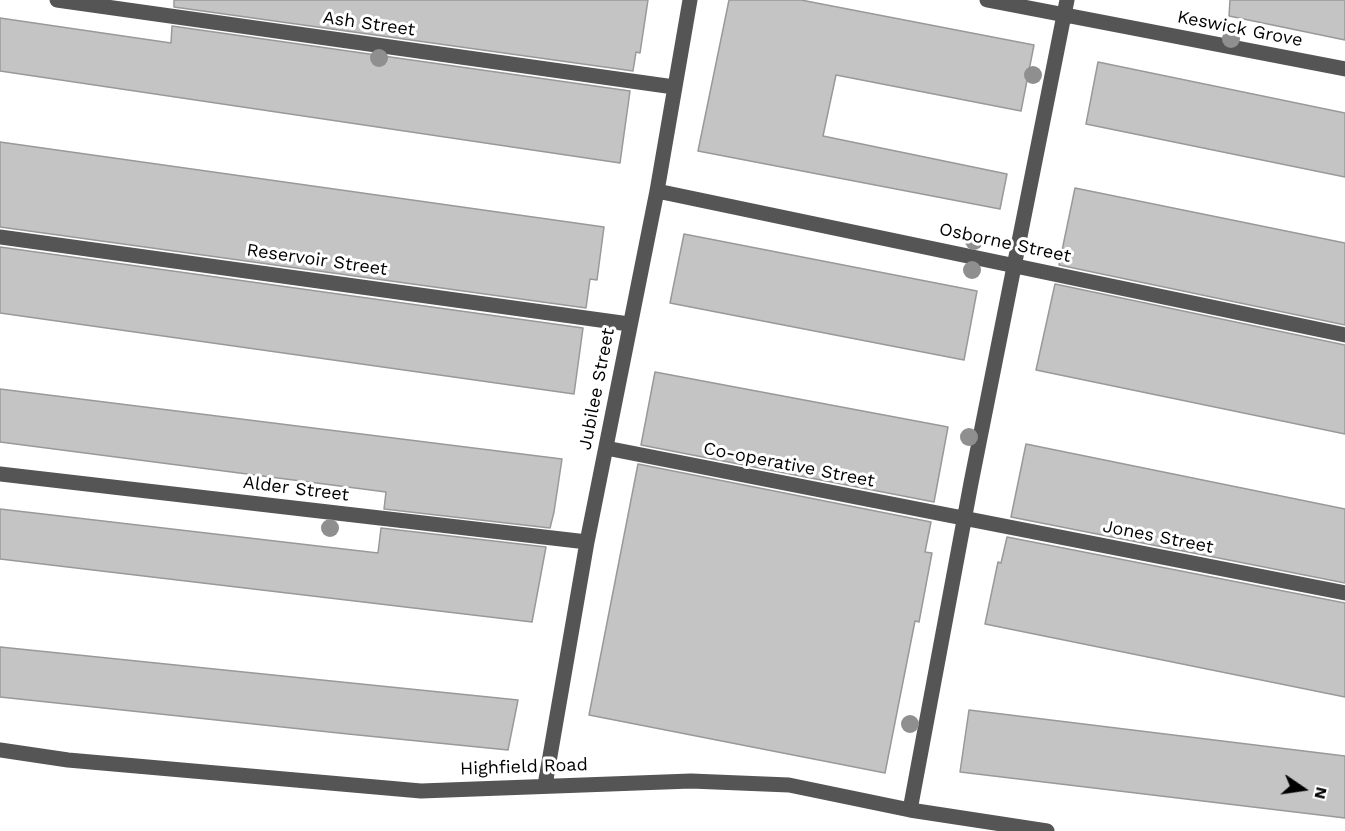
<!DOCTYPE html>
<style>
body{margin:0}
#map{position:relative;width:1345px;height:831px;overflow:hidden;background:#fff;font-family:"Work Sans",sans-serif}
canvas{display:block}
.north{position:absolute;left:1273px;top:759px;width:60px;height:60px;-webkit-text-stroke:4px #fff;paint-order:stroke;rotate:103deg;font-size:16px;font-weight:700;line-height:24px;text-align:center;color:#000}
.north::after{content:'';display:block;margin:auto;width:21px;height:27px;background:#000;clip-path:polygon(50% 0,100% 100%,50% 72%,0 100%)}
</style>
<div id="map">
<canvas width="1345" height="831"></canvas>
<div class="north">N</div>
</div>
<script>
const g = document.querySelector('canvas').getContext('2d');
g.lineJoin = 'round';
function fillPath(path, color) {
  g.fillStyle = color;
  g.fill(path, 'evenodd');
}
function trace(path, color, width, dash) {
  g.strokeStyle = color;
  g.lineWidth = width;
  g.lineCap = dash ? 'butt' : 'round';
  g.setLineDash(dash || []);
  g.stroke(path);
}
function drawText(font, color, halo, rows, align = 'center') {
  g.font = font + ' "Work Sans",sans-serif';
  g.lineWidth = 6;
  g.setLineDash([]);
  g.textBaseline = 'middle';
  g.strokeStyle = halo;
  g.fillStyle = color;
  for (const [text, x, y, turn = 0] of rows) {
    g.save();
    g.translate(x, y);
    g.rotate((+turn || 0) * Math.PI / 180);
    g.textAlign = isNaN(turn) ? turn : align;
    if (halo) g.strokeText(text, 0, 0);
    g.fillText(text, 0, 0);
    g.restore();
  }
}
const building = new Path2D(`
 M174 0H648L640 53 636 52 633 71 174 7Z
 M729 0H801L1034 45 1021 111 836 75 823 136 1007 174 1000 209 698 151Z
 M1230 0H1345V40L1229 16Z
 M0 18 171 43 172 26 630 91 620 163 0 71Z
 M1098 62 1345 113V177L1086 124Z
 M0 142 604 227 597 280 590 279 586 308 0 227Z
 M1075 188 1345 243V325L1059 265Z
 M684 234 977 291 964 360 670 303Z
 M0 247 583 328 574 394 0 313Z
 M1055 284 1345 345V434L1036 370Z
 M655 372 948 427 934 502 641 445Z
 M0 389 562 459 554 512 550 528 384 509 386 492 0 442Z
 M1026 444 1345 509V583L1011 517Z
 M638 464 931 522 925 552 932 553 919 622 915 621 885 773 589 715Z
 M0 509 378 553 381 528 546 547 532 622 0 559Z
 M1007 537 1345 603V697L985 624 998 562 1001 563Z
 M0 647 312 679 518 700 508 750 348 734 0 697Z
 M969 710 1345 756V818L960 772Z`);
const minor = new Path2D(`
 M57 0 674 87
 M987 0 1345 69
 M657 191 1345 335
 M0 237 629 324
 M606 448 1345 593
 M0 474 587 542
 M0 750 68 760 421 791 691 781 789 785 910 810 1047 831
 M545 785 587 542 657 191 690 0
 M910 810 971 483 1067 0`);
const trees = [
 [1231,39],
 [379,58],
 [1033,75],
 [974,241],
 [972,270],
 [969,437],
 [330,528],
 [910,724]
];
const streetNames = [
 ["Ash Street",369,24,8],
 ["Keswick Grove",1240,29,11],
 ["Osborne Street",1005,243,12],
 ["Reservoir Street",317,260,8],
 ["Jubilee Street",597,389,-79],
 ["Co-operative Street",789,465,11],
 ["Alder Street",296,489,7],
 ["Jones Street",1158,537,11],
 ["Highfield Road",524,767,-2]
];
fillPath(building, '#c4c4c4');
trace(building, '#999', 1.5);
trace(minor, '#555', 15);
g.fillStyle = '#8f8f8f';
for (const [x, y] of trees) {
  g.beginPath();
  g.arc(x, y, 9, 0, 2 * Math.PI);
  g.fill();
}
drawText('18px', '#000', '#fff', streetNames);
</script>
